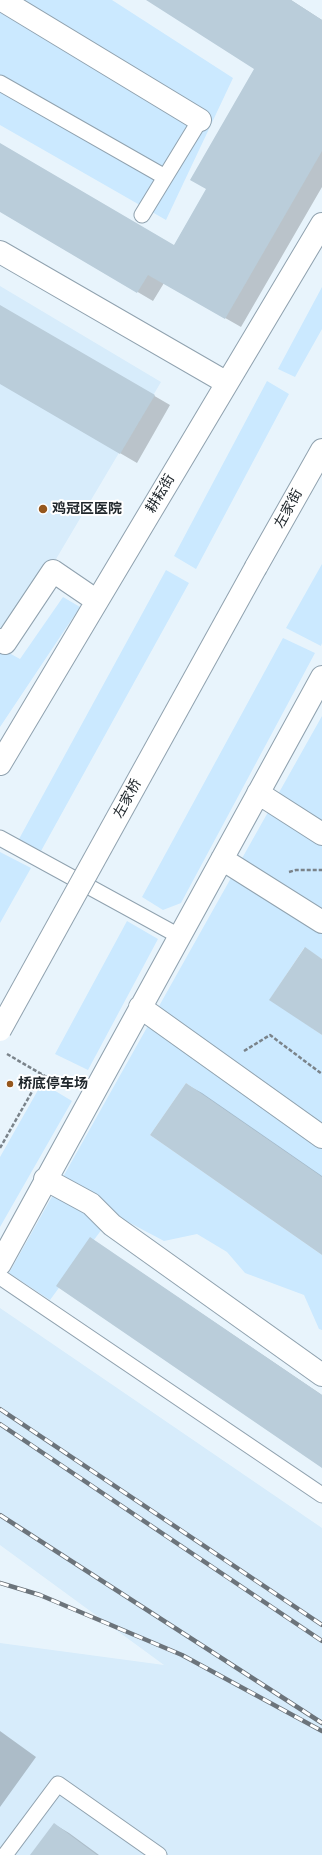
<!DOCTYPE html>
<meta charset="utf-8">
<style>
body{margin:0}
canvas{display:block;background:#e8f4fc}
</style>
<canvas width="322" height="1855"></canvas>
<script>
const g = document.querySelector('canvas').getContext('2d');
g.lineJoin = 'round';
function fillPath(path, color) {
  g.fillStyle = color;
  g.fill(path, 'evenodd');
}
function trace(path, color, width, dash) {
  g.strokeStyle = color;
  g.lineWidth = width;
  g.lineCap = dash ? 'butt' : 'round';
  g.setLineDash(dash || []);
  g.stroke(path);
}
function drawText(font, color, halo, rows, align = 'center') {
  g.font = font + ' "Sofia Sans Condensed","Noto Sans SC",sans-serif';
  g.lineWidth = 4;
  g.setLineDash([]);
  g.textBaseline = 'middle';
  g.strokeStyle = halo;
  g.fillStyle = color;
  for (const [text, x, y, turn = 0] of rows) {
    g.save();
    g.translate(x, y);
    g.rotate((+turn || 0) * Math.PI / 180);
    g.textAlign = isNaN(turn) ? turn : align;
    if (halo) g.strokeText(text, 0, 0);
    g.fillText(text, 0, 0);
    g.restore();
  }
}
const built = new Path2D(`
 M0 286 161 382 8 640 0 635Z
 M0 1308 322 1528V1855H0V1643L164 1665 0 1545Z`);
const green = new Path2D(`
 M0 0H112L233 78 166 220 0 125Z
 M322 287V329L295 377 278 369Z
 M267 381 289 394 196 569 174 556Z
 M322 564V643L321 646 286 628Z
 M166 570 189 583 41 851 19 839Z
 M63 597 80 607 0 727V648L20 659Z
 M283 638 315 653 181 903 163 910 142 897Z
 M322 716V959L304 948 270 999 322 1035V1177L186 1083 150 1135 322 1255V1330L319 1329 304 1295 245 1273 227 1252 197 1234 164 1241 113 1214 50 1300 9 1273Z
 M0 852 31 868 0 923Z
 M127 921 158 939 88 1070 55 1054Z
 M42 1083 72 1101 0 1227V1157Z`);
const shadow = new Path2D(`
 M148 0H291L322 20V187L241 327 164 283 153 301 0 211V144L174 246 207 189 256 69Z
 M0 306 170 405 137 463 0 383Z
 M186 1084 202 1093 322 1176V1254Z
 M90 1238 322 1395V1467Z
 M0 1731 36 1757 0 1807Z
 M54 1824 69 1833 99 1855H32Z`);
const building = new Path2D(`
 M146 0H291L322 20V151L225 319 148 275 137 293 0 212V143L174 245 206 189 190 180 254 69Z
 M0 305 155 395 120 454 0 384Z
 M305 947 322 959V1035L269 1000Z
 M186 1083 322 1177V1255L150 1135Z
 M90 1237 322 1395V1468L56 1286Z
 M54 1823 97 1855H30Z`);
const path = new Path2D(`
 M289 872 296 870H322
 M244 1051 270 1035 322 1074
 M7 1054 67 1089
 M0 1148 42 1074`);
const service = new Path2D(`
 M0 83 165 177
 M142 215 200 120
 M0 838 179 936
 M0 1277 322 1495
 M5 1855 58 1784 159 1855`);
const minor = new Path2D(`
 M2 0 200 120
 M0 252 227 383
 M0 640 5 643 53 571 97 601
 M0 764 322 224
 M258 793 322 834
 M222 859 322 922
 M140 1007 322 1137
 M45 1179 91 1204 112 1225 322 1375
 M0 1264 322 677`);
const secondary = new Path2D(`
 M256 567 322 450`);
const rail = new Path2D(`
 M0 1409 322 1625
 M0 1424 322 1641
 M0 1515 322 1723
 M0 1583 40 1595 182 1655 322 1731`);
const secondaryBridge = new Path2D(`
 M0 1030 256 567`);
const markers = [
 [43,509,5,"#95571d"],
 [10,1084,4,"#95571d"]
];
const streetNames = [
 ["耕耘街",161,494,-59],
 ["左家街",289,509,-61],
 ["左家桥",128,799,-61]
];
const poiNames = [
 ["鸡冠区医院",52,509],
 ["桥底停车场",18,1084]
];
fillPath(built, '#d7ecfb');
fillPath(green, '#cbe9ff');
fillPath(shadow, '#0003');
fillPath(building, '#bacdda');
trace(service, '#90a2af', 17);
trace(minor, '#90a2af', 24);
trace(secondary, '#90a2af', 24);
trace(path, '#7a838a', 2.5, [4, 2]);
trace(service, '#fff', 15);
trace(minor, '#fff', 22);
trace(secondary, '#fff', 22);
trace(rail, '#6c747b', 4.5);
trace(rail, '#fff', 3, [9]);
trace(secondaryBridge, '#90a2af', 24, []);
trace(secondaryBridge, '#fff', 22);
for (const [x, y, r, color] of markers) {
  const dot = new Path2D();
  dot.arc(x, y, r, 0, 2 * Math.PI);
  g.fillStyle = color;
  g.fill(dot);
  trace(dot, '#fff', 1.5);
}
drawText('14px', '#20272c', '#fff', streetNames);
drawText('bold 14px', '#20272c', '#fff', poiNames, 'left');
</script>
